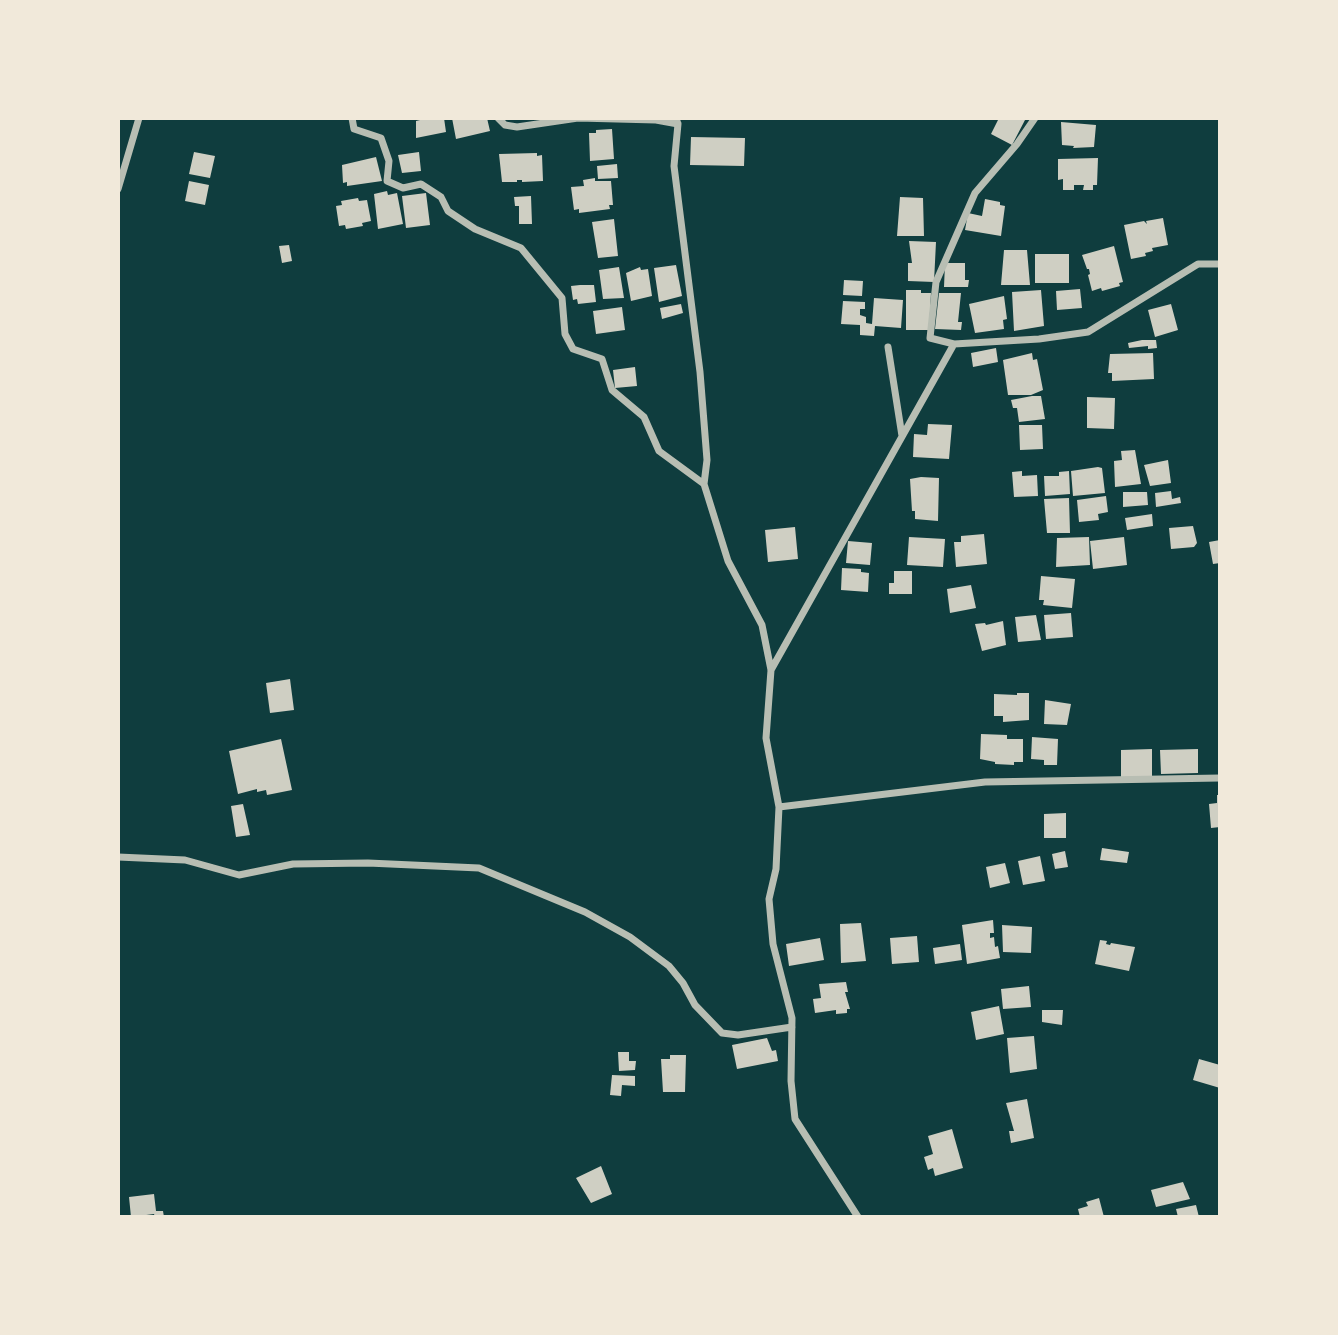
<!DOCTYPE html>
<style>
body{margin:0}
#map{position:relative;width:1338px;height:1335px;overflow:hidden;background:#0f3d3e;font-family:"Fira Sans Condensed",sans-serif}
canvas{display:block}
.frame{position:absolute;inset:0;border:120px solid #f1e9da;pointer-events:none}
</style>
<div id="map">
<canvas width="1338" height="1335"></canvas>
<div class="frame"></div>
</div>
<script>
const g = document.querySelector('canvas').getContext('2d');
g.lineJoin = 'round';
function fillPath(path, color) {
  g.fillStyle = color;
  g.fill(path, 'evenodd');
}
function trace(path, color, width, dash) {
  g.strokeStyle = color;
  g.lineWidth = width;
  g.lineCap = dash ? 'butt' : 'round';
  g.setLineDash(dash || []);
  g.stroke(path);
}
const building = new Path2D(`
 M428 118H444L446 132 416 138V121Z
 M452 118H487L490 131 456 139Z
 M999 118 1025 120 1012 145 991 134Z
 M1061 122 1096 125 1094 147 1073 148 1074 146 1062 145Z
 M612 129 614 159 590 161 589 133H596V130Z
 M691 137 745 138 744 166 690 165Z
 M194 152 215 156 210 178 189 174Z
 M419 152 421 171 402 173 398 155Z
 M537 153V156L542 155 543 181 522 182V180H517V182H502L499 154Z
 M376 157 382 181 347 186V182L343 183 342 165Z
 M1098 158 1097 185H1093V190H1083L1084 185H1074V190H1063V179L1058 180V159Z
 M617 164 618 178 598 179 597 166Z
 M595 178V181H611L613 205H609L610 209 579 213V209L574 210 571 187 584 186 583 180Z
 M189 181 209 185 205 205 185 201Z
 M387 191 388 195 397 193 403 224 378 229 374 194Z
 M426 193 430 225 406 228 402 196Z
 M531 196 532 224H519V206H515L514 197Z
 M900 197 923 198 924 236H897Z
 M358 198 359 201 367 200 371 221 362 223 363 226 346 229 345 225 339 226 336 206 342 205 341 201Z
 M985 199 1000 202V205L1005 206 1001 236 965 230 968 213 982 216Z
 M1163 218 1168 245 1152 248 1153 251 1145 253 1146 256 1131 259 1124 225 1144 221 1147 224 1146 221Z
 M614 219 618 256 598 258 592 222Z
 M909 241 936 242 934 282 908 281V263H912Z
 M289 245 292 261 282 263 279 246Z
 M1114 246 1123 282 1119 283 1120 286 1102 291 1101 288 1092 291 1088 275 1090 274 1089 269H1087L1082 255Z
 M1004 250H1027L1030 285H1001Z
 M1035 254H1069V283H1035Z
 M945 263H965V280H969L968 287H944Z
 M676 265 682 296 659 302 654 268Z
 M619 267 624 298 603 299 599 270Z
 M640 267 641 270 648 269 652 296 631 301 626 273Z
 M844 280 863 281 862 296 843 295Z
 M580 285H594L596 302 578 304 577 299 573 300 571 286Z
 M1080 289 1082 308 1057 310 1056 291Z
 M906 290H921V293H931L929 330H906Z
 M1041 290 1044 326 1014 331 1012 292Z
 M939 293H961L958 322H962L961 330 935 329Z
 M1004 296 1007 319 1003 320 1004 329 975 333 969 304Z
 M874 298 903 300 901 328 875 326 874 336 860 335V325L841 324 843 301 865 302V309H860V315L866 317V323L872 324Z
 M681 304 683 313 662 319 660 308Z
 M1171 304 1178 330 1155 337 1148 310Z
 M622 307 625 330 596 334 593 311Z
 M1142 340H1156L1157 348 1148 349V346L1129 348 1128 343Z
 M996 348 998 362 973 367 971 353Z
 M1032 353 1033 360 1037 359 1043 390 1031 395H1008L1003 360Z
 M1153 353 1154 379 1112 381V373H1108L1110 354Z
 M635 367 637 386 615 388 613 370Z
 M1032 396H1041L1045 419 1019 422 1017 408H1013L1011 400Z
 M1087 397 1115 398 1114 429 1087 428Z
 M928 424 952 425 949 459 913 457 914 434 927 435Z
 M1019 425H1042L1043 449 1020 450Z
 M1135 450 1141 484 1115 487 1114 461 1122 460 1121 451Z
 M1168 460 1171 483 1150 486 1144 465Z
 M1098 467 1102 468 1105 493 1073 496 1071 471Z
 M1022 471V476L1037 475 1038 496 1014 497 1012 472Z
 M1069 471 1070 494 1045 496 1044 476H1059V472Z
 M921 477 939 478 938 521 915 519V511H912L910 479Z
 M1171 491 1172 499 1180 497 1181 503 1156 507 1155 493Z
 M1123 492H1147L1148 505 1123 507Z
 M1106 496 1108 512 1098 514 1099 520 1079 522 1077 500Z
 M1069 498 1070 533H1047L1044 499Z
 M1152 514 1153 526 1127 530 1125 518Z
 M1193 526 1197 543 1194 547 1171 549 1169 528Z
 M795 527 798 559 768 562 765 530Z
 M984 534 987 564 956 567 954 542H961V536Z
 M909 537 945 539 943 567 907 565Z
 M1089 537 1090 565 1056 567 1057 538Z
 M1124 537 1127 565 1093 569 1090 541Z
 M1220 540V563L1213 564 1209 542Z
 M848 541 872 543 870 565 846 563Z
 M842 568 861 569V572L869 573 868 592 841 590Z
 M894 571H912V594H889V583H894Z
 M1041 576 1075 579 1072 608 1043 605 1044 600H1039Z
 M971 585 976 608 950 613 947 589Z
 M1071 613 1073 637 1046 639 1044 615Z
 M1036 615 1041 640 1018 642 1015 617Z
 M1003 621 1006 645 982 651 975 624 985 623 986 625Z
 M290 679 294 710 270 713 266 683Z
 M1017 693H1029V720L1003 722V716H994V694L1017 695Z
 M1045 700 1071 704 1067 725 1044 724Z
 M981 734 1007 735V739H1023V762H1014V765L995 764V762L980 759Z
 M1032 737 1058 739 1057 765H1044V760L1031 759Z
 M281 739 292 790 267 795 266 790 257 792V789L238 794 229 751Z
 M1152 749V777H1121V750Z
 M1198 749V773L1161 774 1160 750Z
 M1217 795H1220V827L1211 828 1209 804 1217 803Z
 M243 804 250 835 236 837 231 806Z
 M1066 813V838H1044V814Z
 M1102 848 1129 852 1127 863 1100 860Z
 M1065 851 1068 867 1055 869 1052 854Z
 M1040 856 1045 881 1023 885 1018 861Z
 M1005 863 1010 883 990 888 986 867Z
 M993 920 994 933H990V938L994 937 995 947 998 946 1000 958 967 964 962 925Z
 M861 923 866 961 841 963 840 924Z
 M1002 925 1032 927 1031 953 1003 952Z
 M917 936 919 962 892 964 890 938Z
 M820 938 824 960 789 966 786 944Z
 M1100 940 1107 941 1106 944 1110 945 1111 943 1135 947 1129 971 1095 964Z
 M960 944 962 960 935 964 933 948Z
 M846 982 848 992H845L850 1009H847V1013L836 1014V1010L815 1013 813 999 821 998 819 984Z
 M1029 986 1031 1007 1003 1009 1001 989Z
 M999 1006 1004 1034 976 1040 971 1012Z
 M1042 1010H1063L1062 1025 1042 1022Z
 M1034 1036 1037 1069 1010 1073 1007 1038Z
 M767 1038 772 1051 776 1050 778 1061 737 1069 732 1045Z
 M618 1052H629V1061H636L635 1070 619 1071Z
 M670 1055H686L685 1092H663L661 1059H670Z
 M1199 1059 1220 1065V1088L1193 1080Z
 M612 1075 635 1076V1086L622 1085 621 1096 610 1095Z
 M1027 1099 1034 1138 1011 1143 1009 1131H1014L1006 1103Z
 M952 1129 963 1168 935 1176 933 1168 928 1170 924 1157 933 1154 928 1136Z
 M601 1166 612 1194 591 1203 576 1178Z
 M1183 1182 1190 1199 1156 1207 1151 1190Z
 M154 1194 156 1211H163L164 1217H155L154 1214 131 1217 129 1197Z
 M1099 1198 1104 1217H1080L1078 1209 1088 1206 1086 1202Z
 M1196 1205 1199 1217H1178L1176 1209Z`);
const minor = new Path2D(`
 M352 118 354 129 381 138 389 161 387 181 403 188 421 184 441 197 448 211 475 229 521 248 562 298 565 334 573 349 602 359 612 390 644 417 659 451 704 484 728 561 762 625 771 670 766 738 779 807 776 869 769 899 773 944 792 1018 791 1081 795 1119 858 1217
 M498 118 505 125 517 127 578 118 656 120 678 124
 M676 118 678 124 674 166 700 372 707 460 704 484
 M118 189 139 118
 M954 344 930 338 936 282 975 193 1017 144 1035 118
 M888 347 902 436
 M771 670 954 344 1039 339 1088 332 1198 264H1220
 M779 807 985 782 1220 778
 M118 857 185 860 239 875 293 864 368 863 479 868 585 912 630 937 669 966 683 983 695 1005 722 1033 738 1035 792 1027`);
fillPath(building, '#cfcfc3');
trace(minor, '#b8beb3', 7);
</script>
